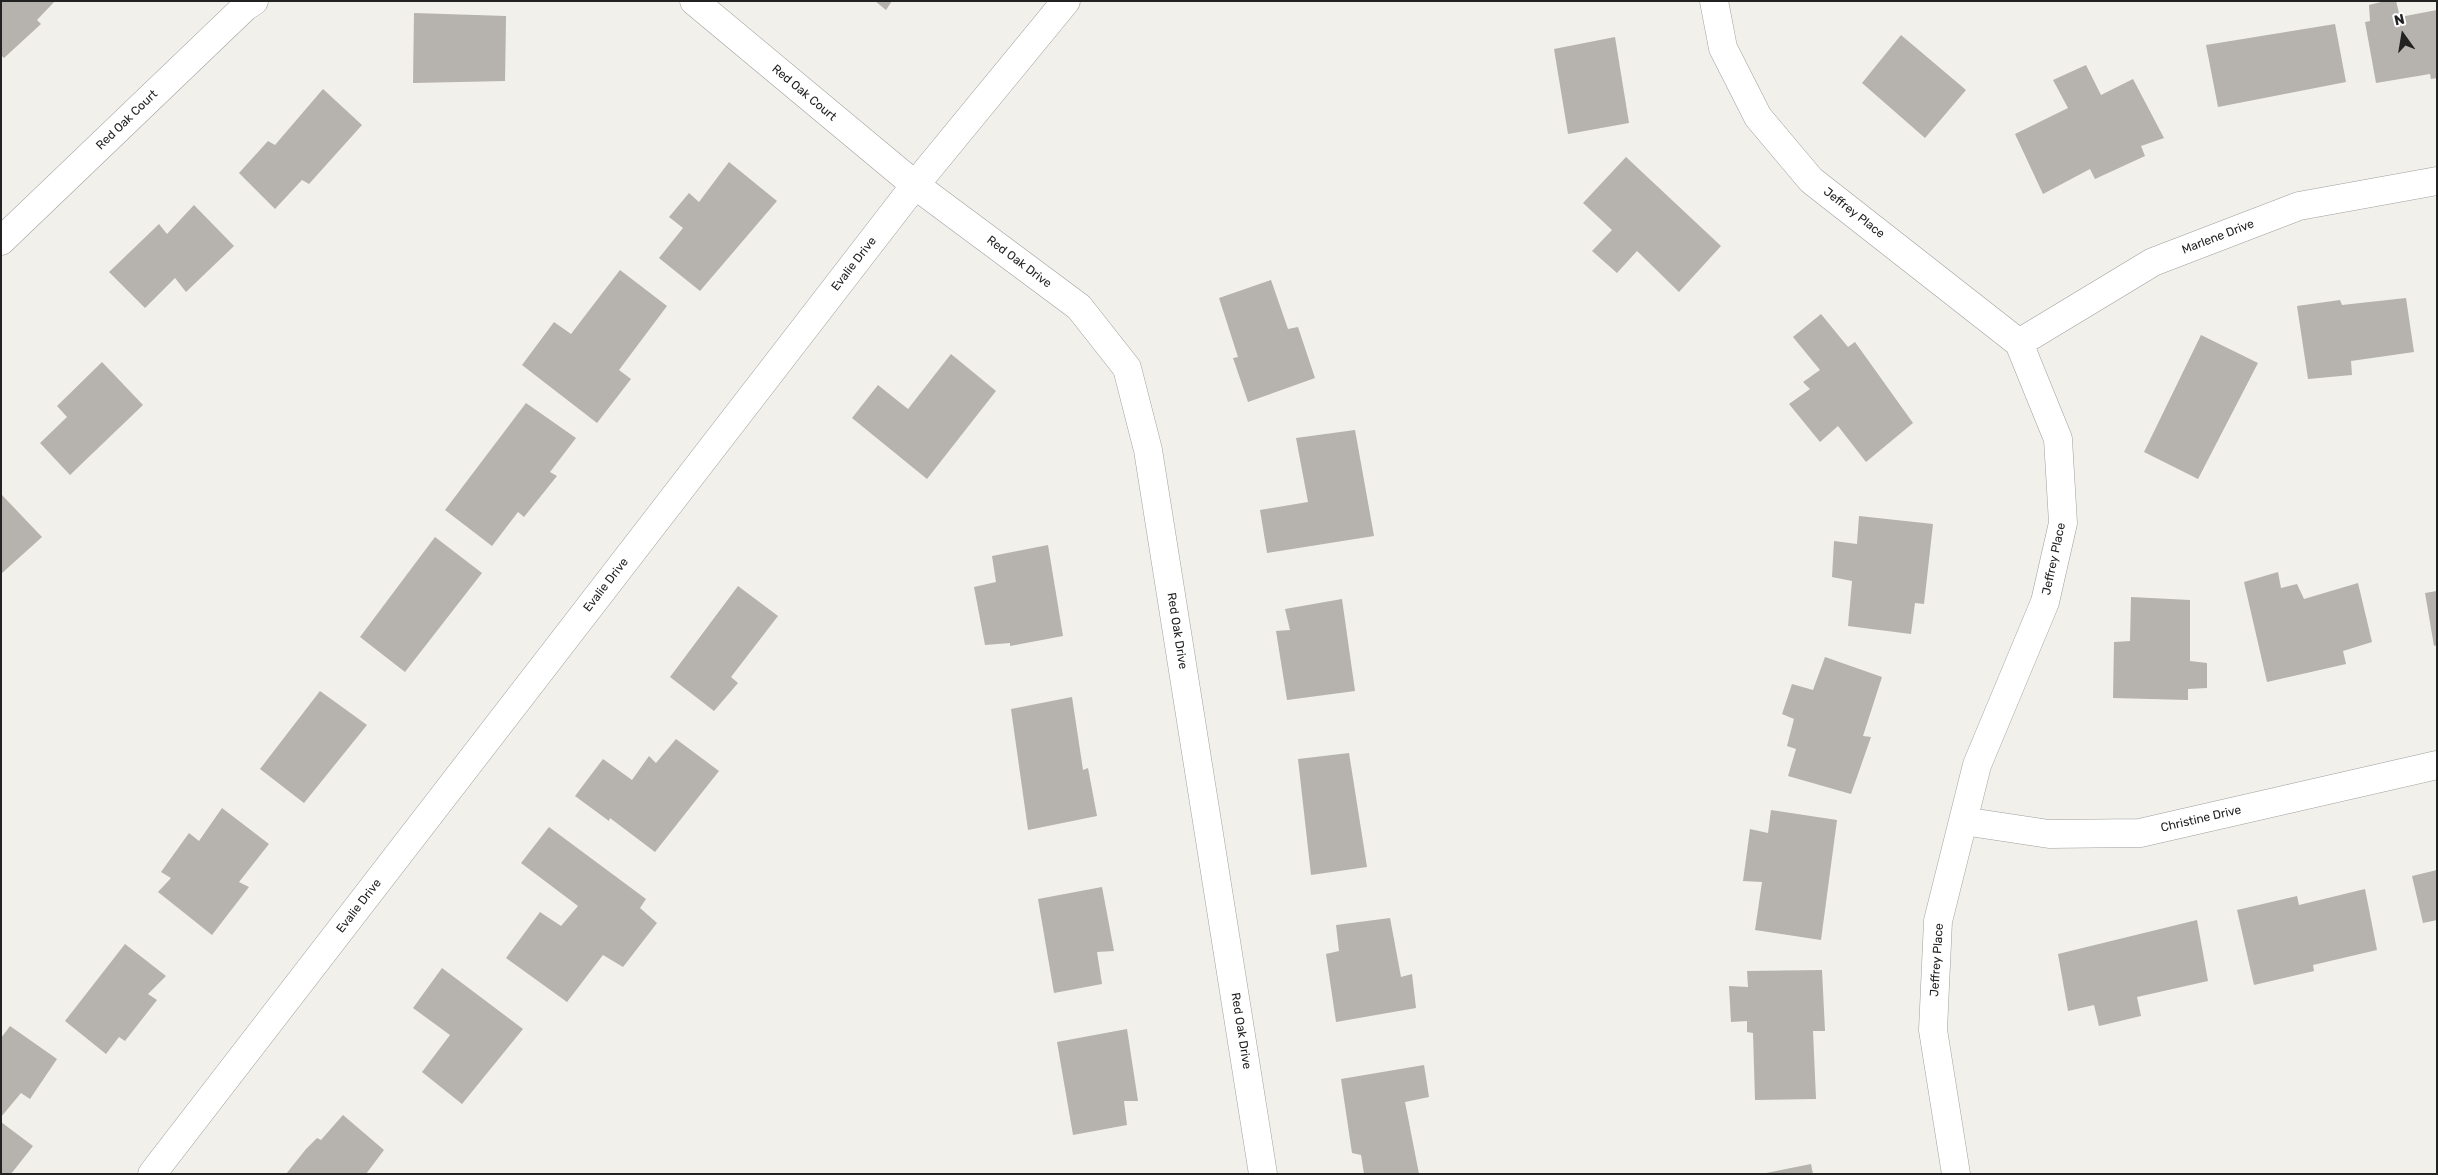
<!DOCTYPE html>
<style>
body{margin:0}
#map{position:relative;width:2438px;height:1175px;overflow:hidden;background:#f1f0ea;font-family:Rubik,sans-serif}
canvas{display:block}
.frame{position:absolute;inset:0;border:2px solid #222;pointer-events:none}
.north{position:absolute;left:2378px;top:10px;width:50px;height:50px;-webkit-text-stroke:4px #fff;paint-order:stroke;rotate:347deg;font-size:14px;font-weight:700;line-height:20px;text-align:center;color:#222}
.north::after{content:'';display:block;margin:auto;width:18px;height:22px;background:#222;clip-path:polygon(50% 0,100% 100%,50% 72%,0 100%)}
</style>
<div id="map">
<canvas width="2438" height="1175"></canvas>
<div class="frame"></div>
<div class="north">N</div>
</div>
<script>
const g = document.querySelector('canvas').getContext('2d');
g.lineJoin = 'round';
function fillPath(path, color) {
  g.fillStyle = color;
  g.fill(path, 'evenodd');
}
function trace(path, color, width, dash) {
  g.strokeStyle = color;
  g.lineWidth = width;
  g.lineCap = dash ? 'butt' : 'round';
  g.setLineDash(dash || []);
  g.stroke(path);
}
function drawText(font, color, halo, rows, align = 'center') {
  g.font = font + ' Rubik,sans-serif';
  g.lineWidth = 4;
  g.setLineDash([]);
  g.textBaseline = 'middle';
  g.strokeStyle = halo;
  g.fillStyle = color;
  for (const [text, x, y, turn = 0] of rows) {
    g.save();
    g.translate(x, y);
    g.rotate((+turn || 0) * Math.PI / 180);
    g.textAlign = isNaN(turn) ? turn : align;
    if (halo) g.strokeText(text, 0, 0);
    g.fillText(text, 0, 0);
    g.restore();
  }
}
const building = new Path2D(`
 M1 1H55L37 20 41 24 4 58 1 55Z
 M875 1H892L886 10Z
 M2385 1H2396L2400 17 2437 10V78L2431 79 2430 74 2376 83 2365 22 2370 21 2369 5Z
 M414 13 506 16 505 81 413 83Z
 M2335 24 2346 82 2218 107 2206 45Z
 M1901 35 1966 90 1925 138 1862 83Z
 M1615 37 1629 123 1568 134 1554 49Z
 M2086 65 2101 95 2133 79 2164 138 2141 146 2145 156 2095 179 2090 169 2043 194 2015 134 2068 108 2053 80Z
 M323 89 362 125 309 184 302 180 275 209 239 173 268 141 275 145Z
 M1626 157 1721 246 1679 292 1637 251 1617 273 1592 251 1612 230 1583 203Z
 M729 162 777 201 700 291 659 258 683 228 669 217 689 193 699 202Z
 M194 205 234 246 186 292 175 278 145 308 109 272 159 224 167 234Z
 M620 270 667 306 619 370 631 379 597 423 522 365 554 322 571 334Z
 M1271 280 1288 329 1298 327 1315 378 1248 402 1233 358 1238 357 1219 298Z
 M2406 298 2414 352 2351 361 2352 375 2308 379 2297 306 2340 300 2342 305Z
 M1821 314 1848 347 1855 342 1913 423 1866 462 1838 426 1820 442 1789 404 1810 389 1803 382 1820 370 1793 337Z
 M2201 335 2258 363 2198 479 2144 452Z
 M951 354 996 391 927 479 852 418 878 385 908 409Z
 M102 362 143 405 70 475 40 443 67 417 57 406Z
 M526 403 576 438 550 472 557 476 524 517 518 512 492 546 445 510Z
 M1355 430 1374 536 1267 553 1260 510 1308 502 1296 438Z
 M1 494 42 537 1 574Z
 M1859 516 1933 524 1924 604 1915 603 1911 634 1848 626 1852 581 1832 577 1834 541 1857 544Z
 M435 537 482 573 405 672 360 637Z
 M1048 545 1063 636 1010 646V643L985 645 974 587 996 582 992 556Z
 M2278 572 2281 588 2297 584 2304 599 2358 583 2372 642 2343 651 2346 664 2267 682 2244 582Z
 M738 586 778 616 731 677 738 683 714 711 670 677Z
 M2437 591V645L2434 646 2425 593Z
 M2131 597 2190 600V661L2207 663V688L2188 689V700L2113 698 2114 642 2130 641Z
 M1342 599 1355 691 1287 700 1276 631 1290 630 1285 609Z
 M1825 657 1882 677 1863 736 1871 737 1851 794 1788 776 1796 749 1787 746 1794 719 1782 714 1792 684 1813 690Z
 M320 691 367 725 304 803 260 769Z
 M1072 697 1083 770 1088 768 1097 816 1028 830 1011 709Z
 M676 739 719 771 655 852 610 818 609 821 575 796 603 759 632 780 649 756 656 763Z
 M1349 753 1367 867 1311 875 1298 759Z
 M222 808 269 844 239 882 249 887 212 935 158 892 171 878 161 872 189 833 199 841Z
 M1771 810 1837 820 1821 940 1755 930 1762 882 1743 881 1750 829 1768 833Z
 M549 827 646 899 640 908 657 923 623 967 603 955 567 1002 506 958 540 912 561 926 578 906 521 863Z
 M2437 870V920L2423 923 2412 876Z
 M1102 887 1114 951 1097 952 1102 984 1054 993 1038 899Z
 M2365 889 2377 950 2313 965 2314 971 2254 985 2237 910 2297 896 2299 905Z
 M1390 918 1401 977 1412 974 1416 1008 1336 1022 1326 954 1339 951 1336 925Z
 M2197 920 2208 981 2137 997 2141 1016 2099 1026 2094 1005 2068 1011 2058 954Z
 M125 944 166 976 148 994 157 1000 125 1041 119 1037 106 1054 65 1021Z
 M442 968 523 1029 462 1104 422 1072 450 1035 413 1008Z
 M1822 970 1825 1031H1813L1816 1099 1755 1100 1753 1033 1747 1032V1021L1731 1022 1729 986 1748 987 1747 971Z
 M10 1026 57 1059 30 1099 21 1093 1 1117V1038Z
 M1127 1029 1138 1101H1124L1127 1125 1073 1135 1057 1042Z
 M1424 1065 1429 1097 1405 1102 1419 1174H1364L1361 1155 1352 1153 1341 1079Z
 M343 1115 384 1150 366 1174H286L306 1149 317 1138 321 1140Z
 M1 1122 33 1146 11 1174H1Z
 M1811 1164 1813 1174H1766V1173Z`);
const minor = new Path2D(`
 M694 1 915 185 1079 307 1127 368 1148 450 1263 1174
 M1714 1 1723 48 1758 117 1811 180 2019 343 2058 439 2063 523 2045 602 1977 765 1938 921 1933 1030 1956 1174
 M1 241 245 7 254 1
 M2019 343 2153 262 2299 206 2437 181
 M1963 821 2049 834 2140 833 2437 765
 M152 1174 915 185 1066 1`);
const streetNames = [
 ["Red Oak Court",804,93,40],
 ["Red Oak Court",127,120,-44],
 ["Jeffrey Place",1854,213,38],
 ["Marlene Drive",2218,237,-21],
 ["Red Oak Drive",1019,262,37],
 ["Evalie Drive",854,264,-52],
 ["Jeffrey Place",2054,559,-78],
 ["Evalie Drive",606,585,-52],
 ["Red Oak Drive",1177,631,81],
 ["Christine Drive",2201,819,-13],
 ["Evalie Drive",359,906,-52],
 ["Jeffrey Place",1937,960,-86],
 ["Red Oak Drive",1241,1031,81]
];
fillPath(building, '#b6b2ad');
trace(minor, '#9f9f9f', 29);
trace(minor, '#fff', 28);
drawText('12px', '#222', '#fff', streetNames);
</script>
